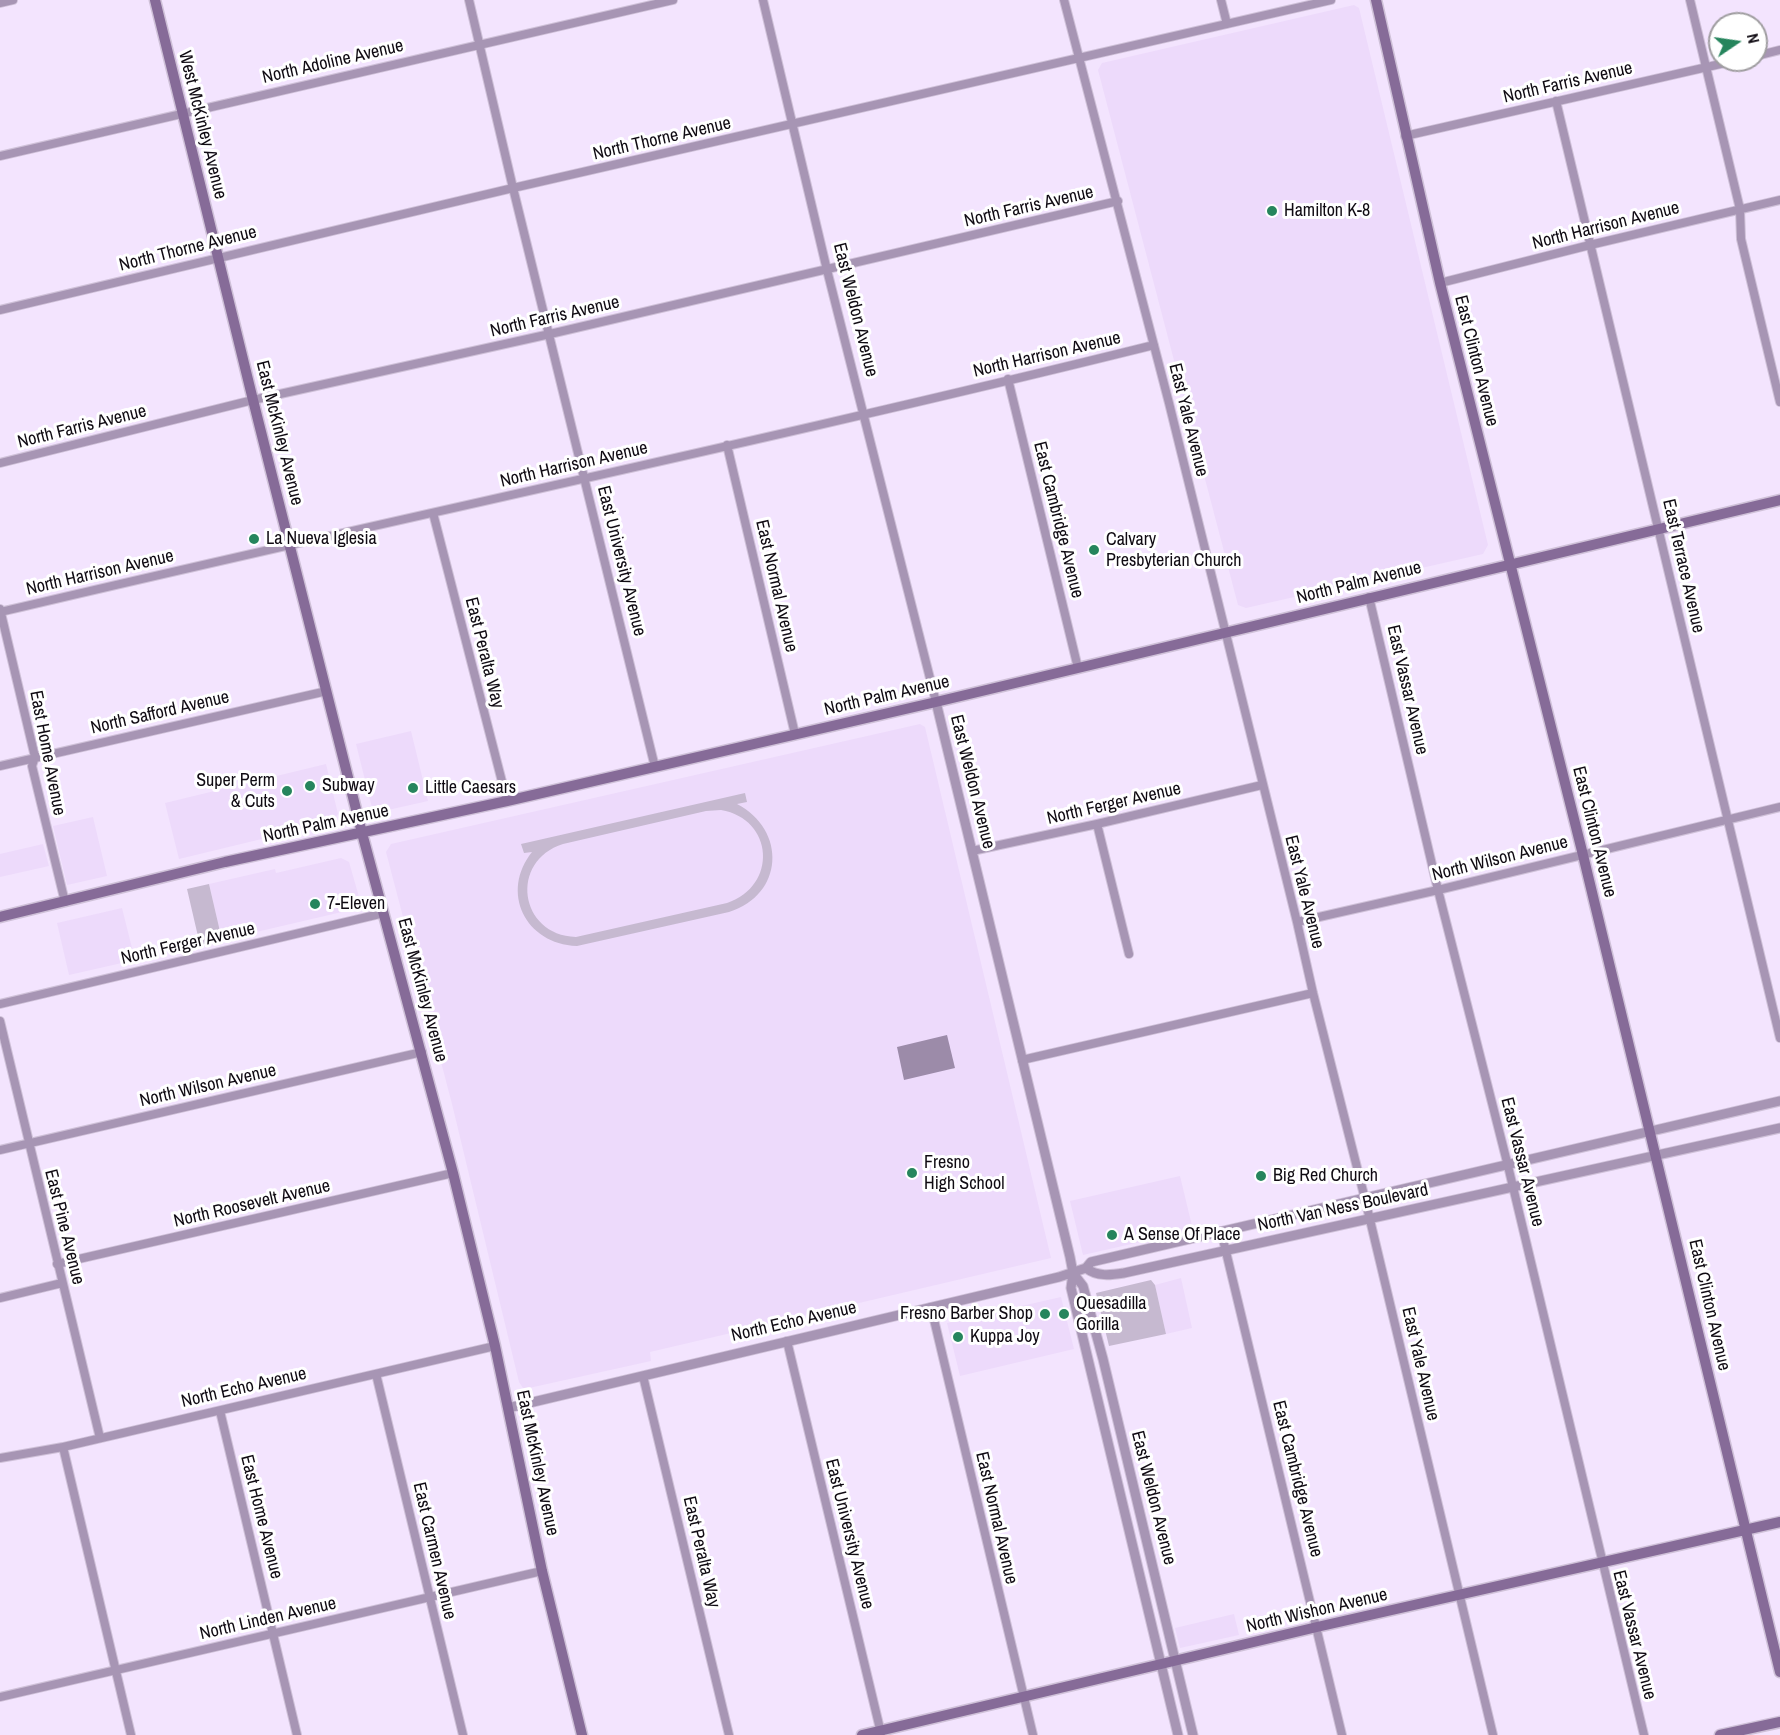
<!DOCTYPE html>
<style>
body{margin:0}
#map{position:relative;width:1780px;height:1735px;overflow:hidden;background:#f3e4fe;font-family:"Archivo Narrow",sans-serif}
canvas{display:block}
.north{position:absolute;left:1708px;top:12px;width:60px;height:60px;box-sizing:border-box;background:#fff;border:2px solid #9f9da0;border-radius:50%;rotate:77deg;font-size:16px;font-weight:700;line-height:24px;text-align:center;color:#0f0a12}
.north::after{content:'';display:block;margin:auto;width:21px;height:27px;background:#26855d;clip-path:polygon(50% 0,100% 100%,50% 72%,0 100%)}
</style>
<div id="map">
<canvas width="1780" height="1735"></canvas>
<div class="north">N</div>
</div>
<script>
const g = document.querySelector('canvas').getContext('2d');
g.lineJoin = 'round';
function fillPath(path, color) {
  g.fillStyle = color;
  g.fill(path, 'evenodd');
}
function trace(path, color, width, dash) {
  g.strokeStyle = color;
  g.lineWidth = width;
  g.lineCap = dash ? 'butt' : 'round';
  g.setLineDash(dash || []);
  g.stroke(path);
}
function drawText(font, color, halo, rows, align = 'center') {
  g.font = font + ' "Archivo Narrow",sans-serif';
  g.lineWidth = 6;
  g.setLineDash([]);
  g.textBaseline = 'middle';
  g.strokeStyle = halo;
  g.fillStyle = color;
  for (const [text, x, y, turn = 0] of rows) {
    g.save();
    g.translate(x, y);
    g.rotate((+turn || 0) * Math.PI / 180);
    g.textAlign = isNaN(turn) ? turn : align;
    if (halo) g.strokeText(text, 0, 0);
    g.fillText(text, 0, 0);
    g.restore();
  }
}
const built = new Path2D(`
 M1354 5 1359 8 1488 545 1483 554 1246 608 1238 605 1098 70 1102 63Z
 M920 724 925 727 1051 1258 650 1352 651 1361 529 1388H523L519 1382 452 1104 386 852 391 844Z
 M411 731 428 801 379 812 372 808 356 744Z
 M326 764 338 814 332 822 179 859 165 803Z
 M93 817 107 876 67 885 53 826Z
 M43 844 49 866 0 877V854Z
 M341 858 349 862 361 904 359 908 222 940 209 884 275 869 276 873Z
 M122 908 135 960 69 975 57 923Z
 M1180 1176 1193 1230 1083 1255 1070 1201Z
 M1181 1278 1192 1328 1166 1334 1155 1285Z
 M1061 1297 1074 1349 960 1376 947 1323Z
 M1234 1614 1239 1635 1180 1648 1175 1628Z`);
const green = new Path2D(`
 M745 793 747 802 737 804C787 830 784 895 729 912L577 946C525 944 500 892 532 852L524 853 521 844ZM721 810C774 819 778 886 727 903L576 937C519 935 509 861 563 844L706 811Z
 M209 884 222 940 200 945 187 889Z
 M1151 1280 1155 1285 1166 1334 1109 1346 1096 1293Z`);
const water = new Path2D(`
 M947 1035 955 1068 904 1080 897 1047Z`);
const minor = new Path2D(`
 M469 0 513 188 655 767
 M763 0 827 270 936 702
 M1064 0 1169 403 1297 922 1313 993 1365 1199 1493 1735
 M1221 0 1227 24
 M1690 0 1740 209 1741 239 1780 402
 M0 3 13 0
 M1756 56 1780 50
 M1556 101 1780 1038
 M1405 136 1738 60
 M0 156 673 0
 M1440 283 1590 245 1780 200
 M0 310 513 188 1331 0
 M1008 379 1078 668
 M727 445 795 734
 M0 463 253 400 550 334 1118 201
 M433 513 507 801
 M1369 597 1438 890 1508 1166 1644 1735
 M0 609 35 757 32 766 65 902
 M0 612C384 521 771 440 1154 345
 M0 766 327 691
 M1097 824 1129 954
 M972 851 1097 824 1262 785
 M1297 922 1438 890 1780 807
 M0 1004 384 913
 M0 1021 100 1438
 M1022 1060 1313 993
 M0 1150 422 1052
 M1221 1231 1342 1735
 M57 1264 453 1173
 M0 1298 62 1283
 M931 1307 1033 1735
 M787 1341 881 1733
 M376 1374 463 1735
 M643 1376 729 1735
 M220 1411 297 1735
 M63 1447 131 1735
 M0 1458 63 1447 495 1346
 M0 1697 542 1571`);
const tertiary = new Path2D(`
 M936 702 1070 1257 1073 1273 1071 1288 1178 1735
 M1086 1268C1097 1277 1111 1275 1124 1273L1780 1128
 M1073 1273 1083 1286 1103 1359 1193 1735
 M508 1408 1059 1277 1086 1268 1091 1262 1780 1101`);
const secondary = new Path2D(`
 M155 0 253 400 362 833 453 1173 495 1346 542 1571 582 1735
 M1376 0 1440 283 1583 855 1780 1672
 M0 917 225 862 507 801 936 702 1780 500
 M862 1735 1317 1627 1780 1522
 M1720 1735 1780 1722`);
const markers = [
 [1272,211,6,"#26855d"],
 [254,539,6,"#26855d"],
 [1094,550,6,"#26855d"],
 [310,786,6,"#26855d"],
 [413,788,6,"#26855d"],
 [287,791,6,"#26855d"],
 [315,904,6,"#26855d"],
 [912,1173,6,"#26855d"],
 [1261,1176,6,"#26855d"],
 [1112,1235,6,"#26855d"],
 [1045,1314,6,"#26855d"],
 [1064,1314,6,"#26855d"],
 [958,1337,6,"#26855d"]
];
const streetNames = [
 ["North Adoline Avenue",333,62,-13],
 ["North Farris Avenue",1568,83,-13],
 ["West McKinley Avenue",202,125,76],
 ["North Thorne Avenue",662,139,-13],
 ["North Farris Avenue",1029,207,-13],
 ["North Harrison Avenue",1606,226,-14],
 ["North Thorne Avenue",188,249,-14],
 ["East Weldon Avenue",855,310,76],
 ["North Farris Avenue",555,317,-13],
 ["North Harrison Avenue",1047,355,-13],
 ["East Clinton Avenue",1476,361,76],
 ["East Yale Avenue",1188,420,76],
 ["North Farris Avenue",82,427,-14],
 ["East McKinley Avenue",279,433,76],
 ["North Harrison Avenue",574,465,-13],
 ["East Cambridge Avenue",1058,520,76],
 ["East University Avenue",621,561,76],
 ["East Terrace Avenue",1683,566,77],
 ["North Harrison Avenue",100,573,-13],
 ["North Palm Avenue",1359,583,-14],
 ["East Normal Avenue",776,586,77],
 ["East Peralta Way",484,653,76],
 ["East Vassar Avenue",1407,690,77],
 ["North Palm Avenue",887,696,-13],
 ["North Safford Avenue",160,713,-13],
 ["East Home Avenue",47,753,79],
 ["East Weldon Avenue",972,782,76],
 ["North Ferger Avenue",1114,804,-13],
 ["North Palm Avenue",326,824,-12],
 ["East Clinton Avenue",1594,832,76],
 ["North Wilson Avenue",1500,859,-14],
 ["East Yale Avenue",1304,892,76],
 ["North Ferger Avenue",188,944,-13],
 ["East McKinley Avenue",422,990,75],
 ["North Wilson Avenue",208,1086,-13],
 ["East Vassar Avenue",1522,1162,76],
 ["North Roosevelt Avenue",252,1204,-13],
 ["North Van Ness Boulevard",1343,1208,-12],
 ["East Pine Avenue",64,1227,76],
 ["East Clinton Avenue",1709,1305,77],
 ["North Echo Avenue",794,1322,-13],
 ["East Yale Avenue",1420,1364,77],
 ["North Echo Avenue",244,1388,-13],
 ["East McKinley Avenue",537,1463,78],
 ["East Cambridge Avenue",1297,1479,76],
 ["East Weldon Avenue",1153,1498,76],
 ["East Home Avenue",261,1517,76],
 ["East Normal Avenue",996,1518,77],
 ["East University Avenue",849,1534,76],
 ["East Carmen Avenue",434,1551,77],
 ["East Peralta Way",701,1552,77],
 ["North Wishon Avenue",1317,1611,-13],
 ["North Linden Avenue",268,1619,-13],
 ["East Vassar Avenue",1634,1635,76]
];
const poiNames = [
 ["Hamilton K-8",1284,211],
 ["La Nueva Iglesia",266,539],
 ["Calvary",1106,540],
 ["Presbyterian Church",1106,561],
 ["Super Perm",275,781,"right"],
 ["& Cuts",275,802,"right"],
 ["Subway",322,786],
 ["Little Caesars",425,788],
 ["7-Eleven",327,904],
 ["Fresno",924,1163],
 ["High School",924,1184],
 ["Big Red Church",1273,1176],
 ["A Sense Of Place",1124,1235],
 ["Quesadilla",1076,1304],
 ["Gorilla",1076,1325],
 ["Fresno Barber Shop",1033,1314,"right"],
 ["Kuppa Joy",970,1337]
];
fillPath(built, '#eddafb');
fillPath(green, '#c6b9d0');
fillPath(water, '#9c8ba9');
trace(minor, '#cfc1d8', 10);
trace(tertiary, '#cfc1d8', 11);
trace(secondary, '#cfc1d8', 13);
trace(minor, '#a795b4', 8);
trace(tertiary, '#a795b4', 9);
trace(secondary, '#866b98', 10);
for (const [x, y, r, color] of markers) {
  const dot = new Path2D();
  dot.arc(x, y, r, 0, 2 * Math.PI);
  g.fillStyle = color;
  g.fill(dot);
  trace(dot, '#fff', 2);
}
drawText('18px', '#0f0a12', '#fff', streetNames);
drawText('18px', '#0f0a12', '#fff', poiNames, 'left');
</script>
